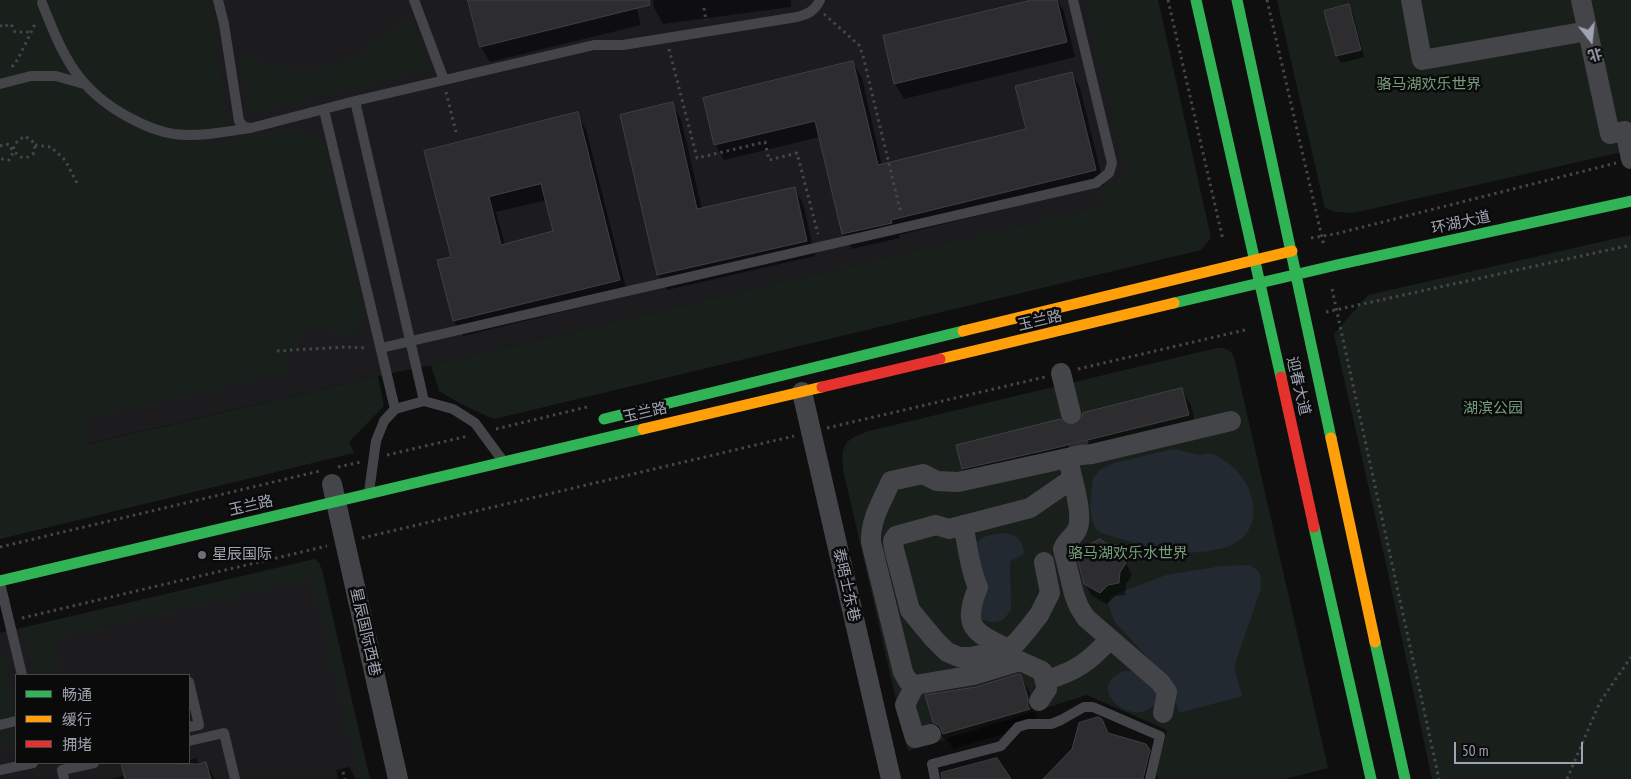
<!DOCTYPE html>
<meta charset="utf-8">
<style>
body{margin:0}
#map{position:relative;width:1631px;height:779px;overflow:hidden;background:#0f0f10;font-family:"PT Sans Narrow","Noto Sans SC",sans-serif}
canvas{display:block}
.legend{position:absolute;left:15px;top:674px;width:175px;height:90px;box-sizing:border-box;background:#0a0a0b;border:1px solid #46484e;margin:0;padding:6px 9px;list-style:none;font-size:15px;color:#9fa4b2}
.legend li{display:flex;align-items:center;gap:10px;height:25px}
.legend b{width:25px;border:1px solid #46484e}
.north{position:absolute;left:1566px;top:15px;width:50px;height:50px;-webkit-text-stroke:4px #0a0a0b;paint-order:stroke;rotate:164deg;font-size:14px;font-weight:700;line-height:20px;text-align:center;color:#9fa4b2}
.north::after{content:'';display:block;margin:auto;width:18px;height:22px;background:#9fa4b2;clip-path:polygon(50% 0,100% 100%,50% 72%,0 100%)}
.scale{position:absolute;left:1454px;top:742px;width:129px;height:22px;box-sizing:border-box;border:2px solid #9fa4b2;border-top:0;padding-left:6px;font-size:15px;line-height:18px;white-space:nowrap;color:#9fa4b2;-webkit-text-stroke:4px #0a0a0b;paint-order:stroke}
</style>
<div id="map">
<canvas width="1631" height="779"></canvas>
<ul class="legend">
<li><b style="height:6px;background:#30b455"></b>畅通</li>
<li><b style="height:6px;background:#ff9f0a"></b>缓行</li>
<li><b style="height:6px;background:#e5322d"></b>拥堵</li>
</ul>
<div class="north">北</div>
<div class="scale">50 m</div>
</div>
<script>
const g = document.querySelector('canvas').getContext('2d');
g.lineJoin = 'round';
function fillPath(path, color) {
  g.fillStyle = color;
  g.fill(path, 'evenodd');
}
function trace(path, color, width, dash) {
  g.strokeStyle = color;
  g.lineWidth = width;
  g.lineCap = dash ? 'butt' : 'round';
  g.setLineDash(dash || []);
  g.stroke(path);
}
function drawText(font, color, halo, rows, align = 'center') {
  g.font = font + ' "PT Sans Narrow","Noto Sans SC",sans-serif';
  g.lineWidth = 5;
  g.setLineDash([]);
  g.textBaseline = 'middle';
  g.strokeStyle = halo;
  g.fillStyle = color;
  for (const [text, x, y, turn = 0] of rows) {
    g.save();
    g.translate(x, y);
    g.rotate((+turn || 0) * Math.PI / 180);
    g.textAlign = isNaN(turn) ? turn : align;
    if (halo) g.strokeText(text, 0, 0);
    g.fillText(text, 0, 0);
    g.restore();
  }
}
const built = new Path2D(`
 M0 0H1110L1144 197 431 365 378 376 0 464Z
 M315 559 363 779H0V633ZM16 675H189V763H16Z`);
const green = new Path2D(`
 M0 0H209L228 124 203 135C206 137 212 142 216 143 221 144 230 140 235 139 264 134 301 121 324 144L365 312C356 347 334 332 309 324L300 338 287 353 291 371 82 420 88 444 378 376 384 406 349 442 354 453 0 539Z
 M1085 0H1158L1211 238 1201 250 494 419 463 405 439 391 431 365 1104 206 1099 187C1112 184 1123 186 1126 170Z
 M1277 0H1631V150L1353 213 1336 212 1325 208Z
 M409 17 429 69 250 114 238 54C318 85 346 67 409 17Z
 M1631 235V779H1432L1386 564 1334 334 1368 295Z
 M1217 348C1226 348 1230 349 1234 357L1328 768 1285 779H1159L1156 775 1167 730 1087 695 908 751 844 474C840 447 842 440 869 431Z
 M315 559 319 563 322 570 370 779H360L311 578 54 639 62 675H35L26 636 30 626Z
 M0 643 16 712V715L0 719Z
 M16 731V746L0 750V735Z`);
const water = new Path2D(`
 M1173 449C1183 450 1192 455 1203 455 1206 454 1210 453 1214 455 1253 470 1275 532 1224 548 1207 553 1177 554 1160 551 1151 550 1143 546 1134 543 1124 540 1113 537 1102 533L1096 529 1092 519 1090 505 1093 478 1101 469 1114 463Z
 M1002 533C1017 534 1020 538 1024 551L1023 555 1012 560 1010 563 1011 610 1003 620C993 623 985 623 978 616L982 578 977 543C983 535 992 535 1002 533Z
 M1249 565C1261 570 1261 575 1261 588L1234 667 1242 696 1179 713 1170 682 1115 622 1108 605 1111 598 1119 593 1166 575 1222 566Z
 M1125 671H1134L1157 687 1156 702C1136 733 1080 686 1125 671Z`);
const shadow = new Path2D(`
 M469 0H635L641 25 490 62 481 47Z
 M653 0H791V7L663 24 654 8Z
 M1037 0H1057L1064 11 1075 57 904 99 895 84Z
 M1348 6 1353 13 1364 57 1341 63 1337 56Z
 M853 63 862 78 882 166 1027 130 1071 73 1080 88 1104 185 899 235 900 238 852 249 843 234 820 137 724 160 715 144Z
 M672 104 681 119 702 209 794 188 803 203 815 256 667 290 658 275 622 116Z
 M577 114 586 129 628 296 463 336 454 321 439 261 453 258 426 152ZM547 200 554 232 505 245 496 212Z
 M1182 390 1191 405 1197 430 972 484 963 469 1067 426 1075 427Z
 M1106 545 1118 547 1132 575 1126 584 1125 595 1115 596 1107 604 1092 596 1085 584Z
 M1020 676 1029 691 1038 724 953 749 948 740 943 738 934 722 976 688Z
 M1101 720 1110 735 1145 745 1158 766 1155 779H1045Z
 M196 758 199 765 206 763 215 779H111L125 775 122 763H189V760Z
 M349 767 356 779H338L336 770Z`);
const building = new Path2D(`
 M468 0H649L650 5 480 47Z
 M1032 0H1057L1067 42 894 84 883 36Z
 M1349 4 1361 50 1336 56 1324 11Z
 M853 61 878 165 1026 129 1015 86 1072 72 1096 170 891 220 892 223 842 234 815 121 714 145 703 98Z
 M673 102 697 209 795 187 807 241 657 275 620 115Z
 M578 112 620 280 453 321 437 260 451 257 424 151ZM541 184 553 231 501 245 489 197Z
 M1182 388 1189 415 1051 449 962 469 956 445 1060 419 1067 425H1074L1080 422 1083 413Z
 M1100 539 1107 544 1118 545 1120 555 1126 563 1120 572 1119 583 1108 585 1100 593 1084 584 1077 557 1079 547 1088 545Z
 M1019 674 1021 675 1028 698V706L1030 709 943 734 940 726 933 722 925 695 976 687Z
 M1098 717 1102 719 1108 733 1146 744 1150 750 1143 779H1043L1072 749 1079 723Z
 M997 758 1011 779H942L941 773Z
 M206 762 211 779H125L121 763 198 764Z`);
const streetTunnel = new Path2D(`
 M1071 414 1079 446`);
const path = new Path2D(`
 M1168 0 1223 240
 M1267 0 1324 246
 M704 8 706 21
 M824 14 859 45 863 56 901 214
 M0 25 2 27 11 24 15 32H32
 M669 49 697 158 765 142 769 160 797 153 818 234
 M12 67 18 59 36 22
 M446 92 456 132
 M26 137C34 141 37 146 33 154 24 161 18 157 13 149 16 142 19 138 26 137Z
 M35 145 51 147 65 160 77 183
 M0 146 6 144 10 145 13 153 9 160H5L0 158
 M1311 238 1335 234 1616 163
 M1332 289 1439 779
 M1326 312 1631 245
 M277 351 346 347 368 348
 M1078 369 1249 329
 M827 428 1045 377
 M496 429 587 407
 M387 455 468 436
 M338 467 361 462
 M362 538 794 436
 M0 547 320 471
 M22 618 327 546
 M343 772 345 779
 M1567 779 1600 702 1631 657`);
const lane = new Path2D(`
 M218 0 224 24 239 121 244 127 251 128 355 101 594 45H623L797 17C808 14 815 11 820 0
 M414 0 444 80
 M42 3C63 56 77 90 130 118 143 125 160 132 174 134 199 137 225 132 250 128
 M0 84 31 76H56L84 84
 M355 101 424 401
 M324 110 395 409
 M381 348 1096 183 1109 173 1112 163 1073 0
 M369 492 376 441 384 421 395 409 424 401 453 409 475 423 503 461
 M0 583 22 675
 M189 682 199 725 189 727
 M0 725 16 721
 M189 741 224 733 235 779
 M0 770 33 763
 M64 779 62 770 94 763
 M935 779 932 764 1001 746 1018 727 1028 724H1051L1061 720 1084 707H1093L1160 736 1150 779`);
const street = new Path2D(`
 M1411 0 1422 60 1588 31
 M1581 0 1610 134 1625 131 1631 159
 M1061 373 1071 414
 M802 392 891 779
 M1070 467C1073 483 1084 516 1077 530 1073 538 1066 540 1063 549L1074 594 1079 607 1086 618 1160 682 1167 692 1163 713
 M332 484 398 779
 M963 525C968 545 969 568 978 587 962 627 973 632 1008 649
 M1044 562 1050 593 1039 615 1028 629 1017 642 1008 649 971 657H959L947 652 934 639 910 610 894 549 893 541 896 536 936 525 949 529 1030 508 1072 479
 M1046 680C1075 672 1090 661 1110 639
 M915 685 905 705 915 738 931 734
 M1039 701 1047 689 1042 671 1020 661 974 675 915 685 908 681 903 672 871 542C870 520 882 501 891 481L923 474 937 481 958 482 1081 455 1092 454 1231 421`);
const fast = new Path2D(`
 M1196 0 1281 377
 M1237 0 1331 438
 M1174 303 1341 264 1631 201
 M604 419 963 331
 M1314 527 1371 779
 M0 581 643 429
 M1375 642 1405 779`);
const slow = new Path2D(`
 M963 331 1292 251
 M940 359 1174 303
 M643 429 822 387
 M1331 438 1375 642`);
const jam = new Path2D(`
 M1281 377 1314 527
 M822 387 940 359`);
const markers = [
 [202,555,5,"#6d7079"]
];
const parkNames = [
 ["骆马湖欢乐世界",1429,85],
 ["湖滨公园",1493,409],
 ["骆马湖欢乐水世界",1128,554]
];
const streetNames = [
 ["环湖大道",1461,223,-12],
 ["玉兰路",1040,321,-13],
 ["迎春大道",1298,386,77],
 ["玉兰路",645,413,-13],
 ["玉兰路",251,506,-13],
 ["泰晤士东巷",846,585,77],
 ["星辰国际西巷",365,632,77]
];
const poiNames = [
 ["星辰国际",212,555]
];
fillPath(built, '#1c1c1e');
fillPath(green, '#19201b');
fillPath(water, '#232931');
fillPath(shadow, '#0007');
fillPath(building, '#2d2d2f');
trace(building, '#3e4044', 1);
trace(streetTunnel, '#2c2d30', 20, [20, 10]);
trace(path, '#45464b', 3, [2.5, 4]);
trace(lane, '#444549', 10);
trace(street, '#444549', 20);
trace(fast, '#30b455', 11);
trace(slow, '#ff9f0a', 11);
trace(jam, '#e5322d', 11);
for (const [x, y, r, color] of markers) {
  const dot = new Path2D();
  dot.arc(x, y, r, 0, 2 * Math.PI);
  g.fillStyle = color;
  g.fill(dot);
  trace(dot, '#0a0a0b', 2);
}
drawText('15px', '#759e7b', '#0a0a0b', parkNames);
drawText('15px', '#9fa4b2', '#0a0a0b', streetNames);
drawText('15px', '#9fa4b2', '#0a0a0b', poiNames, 'left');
</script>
